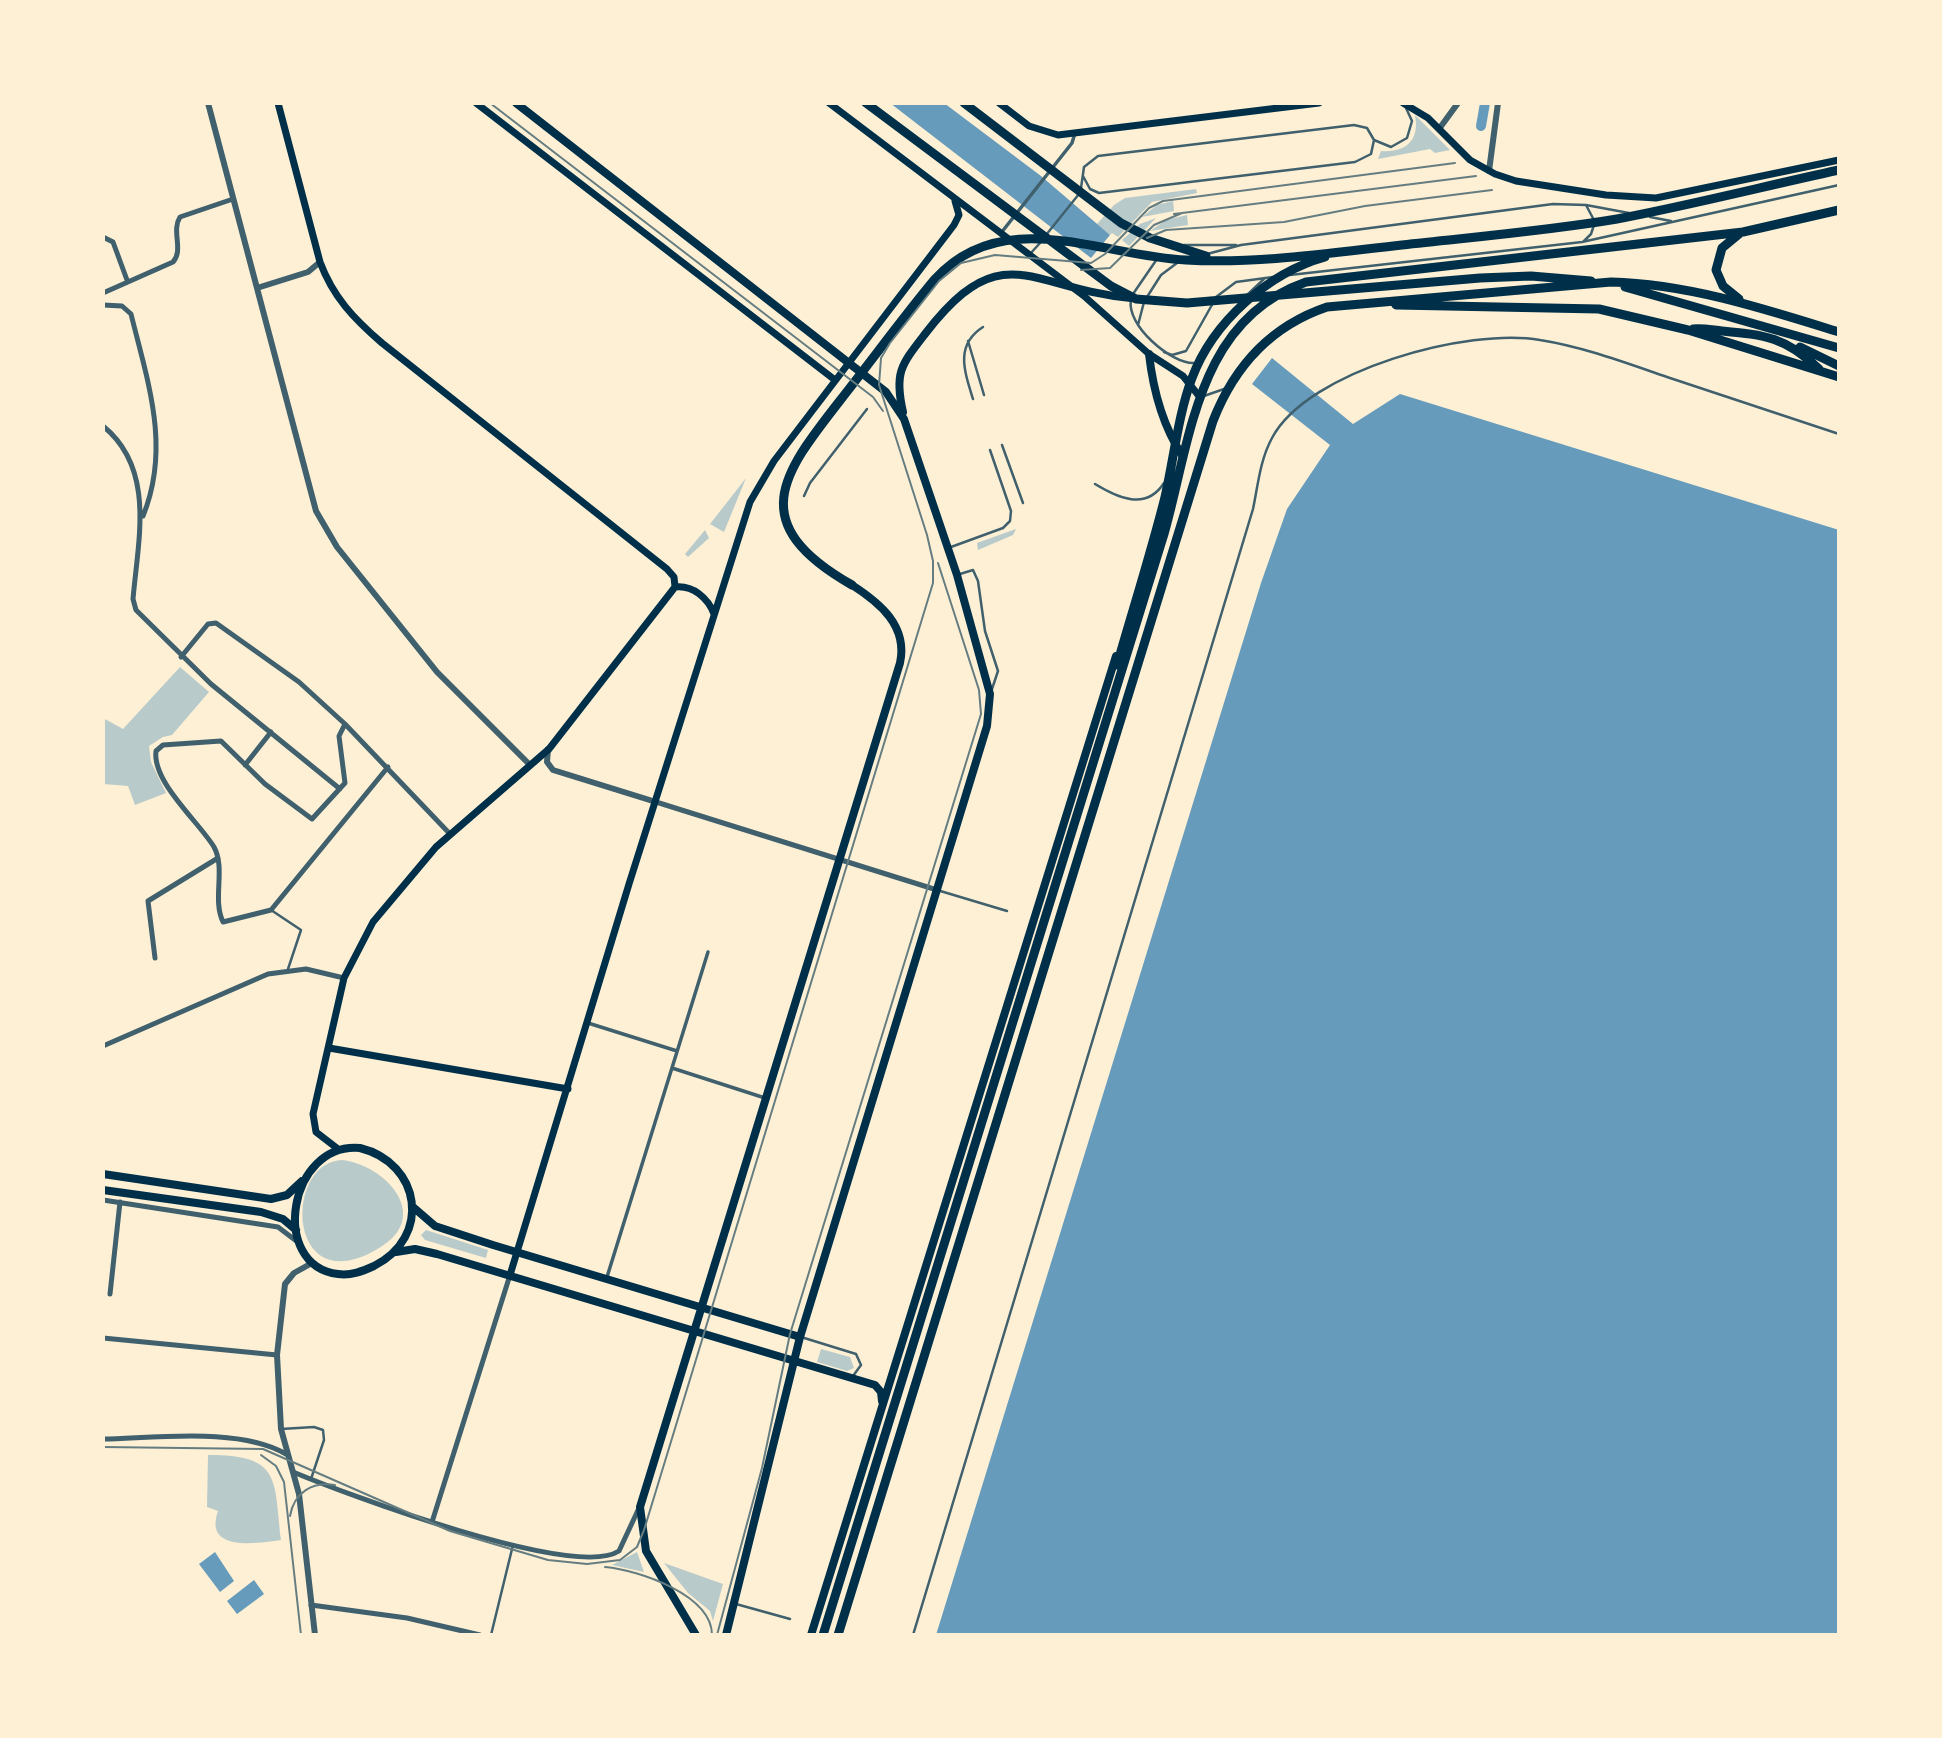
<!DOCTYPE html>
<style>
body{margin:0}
#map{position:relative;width:1942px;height:1738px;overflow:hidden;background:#fdf0d5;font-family:"Source Sans 3",sans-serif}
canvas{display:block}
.frame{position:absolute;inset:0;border:105px solid #fdf0d5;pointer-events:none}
</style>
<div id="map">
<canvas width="1942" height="1738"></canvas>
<div class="frame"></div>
</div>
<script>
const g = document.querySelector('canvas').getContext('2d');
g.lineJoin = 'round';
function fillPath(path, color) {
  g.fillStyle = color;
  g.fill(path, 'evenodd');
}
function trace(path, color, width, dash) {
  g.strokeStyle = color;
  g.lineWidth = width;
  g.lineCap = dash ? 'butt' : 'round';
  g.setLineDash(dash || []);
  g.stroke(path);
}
const green = new Path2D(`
 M1415 115 1450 150 1435 153 1430 149 1378 159 1381 151C1406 153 1420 140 1415 115Z
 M1196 189 1197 193 1152 202 1118 237 1112 233 1110 235 1097 224 1114 205 1125 198Z
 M1173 201 1174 211 1142 217 1157 205Z
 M1187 215 1188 225 1150 231 1166 220Z
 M1156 218 1129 246 1122 240 1140 224Z
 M746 478 724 532 710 524Z
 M1016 529 1013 535 978 550 977 543Z
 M705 530 709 538 688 557 685 554Z
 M180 667 209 692 172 735 163 737 149 746 151 762 166 793 135 805 128 786 103 784V718L123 729Z
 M342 1160C386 1165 433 1217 379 1248 368 1255 356 1260 344 1261 287 1266 291 1162 342 1160Z
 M426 1230 488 1250 486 1258 425 1240 421 1235Z
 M821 1349 850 1357 854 1368 847 1371 817 1362Z
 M208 1455C281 1455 274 1478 281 1540 259 1543 203 1553 218 1511L207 1507Z
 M637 1552 644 1572 612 1565Z
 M664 1563 723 1584 713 1621 710 1611 688 1593Z`);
const water = new Path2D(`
 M890 103H944L1041 176 1110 235 1091 258Z
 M1272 358 1353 424 1400 394 1839 530V1635H936L1261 583 1287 509 1330 445 1252 384Z
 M215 1552 234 1581 220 1592 199 1564Z
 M254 1580 264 1594 237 1614 227 1601Z`);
const canal = new Path2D(`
 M1481 126 1485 103`);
const service = new Path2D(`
 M1374 140 1391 147 1407 138 1412 121 1406 108
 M1081 188 1084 167 1098 156 1354 125 1367 128 1374 140 1371 154 1355 162 1099 193 1090 189 1083 176
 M1650 217 1671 221
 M1046 235 1079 194
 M1584 241 1591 234 1595 222 1586 205
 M1184 245H1236
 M1030 254 1040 243
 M1207 254 1241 245 1553 204 1586 205 1629 213
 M1290 275 1582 242 1839 185
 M1133 294 1157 259
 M1247 295 1265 278
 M1147 297 1161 275 1177 263
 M1216 297 1236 282 1273 277
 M1131 300C1126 325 1171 364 1194 363
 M1138 325 1144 302
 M968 341 984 395
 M1164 352 1172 355 1186 351 1213 303
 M1204 396 1224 389
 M973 399C964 370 955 345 983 327
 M1002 445 1023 503
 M1095 484C1118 498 1146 511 1164 483
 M804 496 810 483 867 409
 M951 547 1003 528 1010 521 1011 511 990 450
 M960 574 973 570 978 581 985 631 998 671 992 689
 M937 890 1007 911
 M271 910 301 930 288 969
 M801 1337 856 1354 861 1365 853 1376
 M281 1429 314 1427 323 1430 324 1440 311 1479
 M736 1604 790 1619
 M491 1635 513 1545
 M913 1635 1253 509C1258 485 1260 460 1272 438 1308 370 1470 327 1540 340 1584 347 1626 363 1667 377 1725 396 1782 415 1839 434`);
const pedestrian = new Path2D(`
 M1001 233 1072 143 1075 133
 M588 1023 677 1051
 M672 1068 765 1098
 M607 1277 708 952`);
const minor = new Path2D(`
 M103 237 113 242 127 280
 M103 293 173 262C184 250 171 231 180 217L233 199
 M103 305 122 306 131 314C148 383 171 447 143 516
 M103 426C156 469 138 540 133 599L136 610 211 684 340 789
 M181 657 208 624 216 623 299 682 345 724 450 834
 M345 724 339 736 345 783 312 819 265 784 221 741 163 745 156 751C152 782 199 822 214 847 226 869 212 899 223 922L271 910 388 767
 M245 765 271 732
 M656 802 937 890
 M155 958 148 901 218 858
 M103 1046 268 974 306 969 344 978
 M103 1200 278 1227 299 1243
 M110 1294 120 1202
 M103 1338 277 1355
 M103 1439C156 1438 240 1427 286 1454
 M293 1472C346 1494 574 1580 619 1551L639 1508
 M432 1522 510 1275
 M311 1605 407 1618 480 1635`);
const tertiary = new Path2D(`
 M208 103 316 511 337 547 437 672 530 765
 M1439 129 1458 103
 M1489 171 1498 103
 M257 288 308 272 320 262
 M548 749 547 762 553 770 656 802
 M312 1263 294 1273 285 1284 277 1355 281 1429 299 1494 315 1635`);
const secondary = new Path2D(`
 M278 103 320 262C333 297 354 319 382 343L667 569 674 577 675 587
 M476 103 835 380
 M829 103 1084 296 1149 354 1183 376 1199 396
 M999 103 1029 126 1058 135 1319 103
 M1403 103 1428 118 1470 160 1495 174 1516 181 1606 195 1656 198 1839 160
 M675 587C693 585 708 598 714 614
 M329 1048 568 1089
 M338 1149 316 1132 313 1114 344 978 373 922 436 847 549 749 675 587
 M510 1275 629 884 750 502 774 461 954 225 959 215 955 201`);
const primary = new Path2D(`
 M516 103 886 392 904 419 957 575 990 694 987 726 800 1337 726 1635
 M1149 354C1153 389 1163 426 1182 455
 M903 412C894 373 901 365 925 334 1003 233 1029 289 1131 298
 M360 1148C421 1163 432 1237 374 1266 363 1271 351 1276 338 1274 269 1266 288 1142 360 1148Z
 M103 1174 271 1199 287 1195 302 1181
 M103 1190 261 1212 283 1219 296 1230
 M413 1207 435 1226 493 1245 800 1337
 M396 1252 415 1249 437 1254 875 1385 881 1392 882 1401
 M696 1635 646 1551 640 1507 900 663C908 626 880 603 852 585
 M811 1635 1116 656`);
const trunk = new Path2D(`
 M866 103 1111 286 1136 299 1187 303 1480 278 1531 276 1591 281
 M964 103 1121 223 1150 238 1206 256
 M1625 287 1839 348
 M1739 299 1723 286 1716 270 1722 248 1739 234
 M1396 305 1599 309 1688 330 1839 377
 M1693 329C1703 328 1712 330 1722 331 1765 335 1786 337 1819 369
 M1800 347 1839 366
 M852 585C738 520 787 469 849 389 878 352 905 315 935 279 1003 204 1101 256 1186 260 1257 264 1330 253 1402 245 1473 237 1546 231 1617 219 1691 205 1765 186 1839 170
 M1117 665C1133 609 1151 553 1165 497 1174 458 1178 415 1192 378 1213 322 1268 273 1325 257
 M823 1635 1164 534C1191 439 1197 320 1306 282L1743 232 1839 210
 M838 1635 1213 421C1234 367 1271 326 1327 307L1611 282C1689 284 1765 309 1839 332`);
const tram = new Path2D(`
 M490 103 873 397 883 411
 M1174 214 1476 176
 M1147 238 1166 230 1284 222 1365 206 1492 190
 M1081 270 1110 268 1154 225 1182 213
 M103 1447 263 1449 450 1531 548 1560 587 1564 620 1560 637 1547 644 1530 933 583V561L927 535 879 385 881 358 890 343 939 281 961 263 995 255 1091 263 1105 254 1149 208 1163 201 1455 163
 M261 1455 276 1466 284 1482 301 1635
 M290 1516C294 1493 312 1481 335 1485
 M605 1567C639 1570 712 1595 712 1635
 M717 1635 762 1468 790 1334 981 714 979 690 938 563`);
fillPath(green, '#b9caca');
fillPath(water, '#669bbc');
trace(canal, '#669bbc', 10);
trace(service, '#3f606c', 2.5);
trace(pedestrian, '#3f606c', 3.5);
trace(minor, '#3f606c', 5);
trace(tertiary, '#3f606c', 6);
trace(secondary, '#003049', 7);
trace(primary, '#003049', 8);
trace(trunk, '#003049', 9);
trace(tram, '#657d81', 2);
</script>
